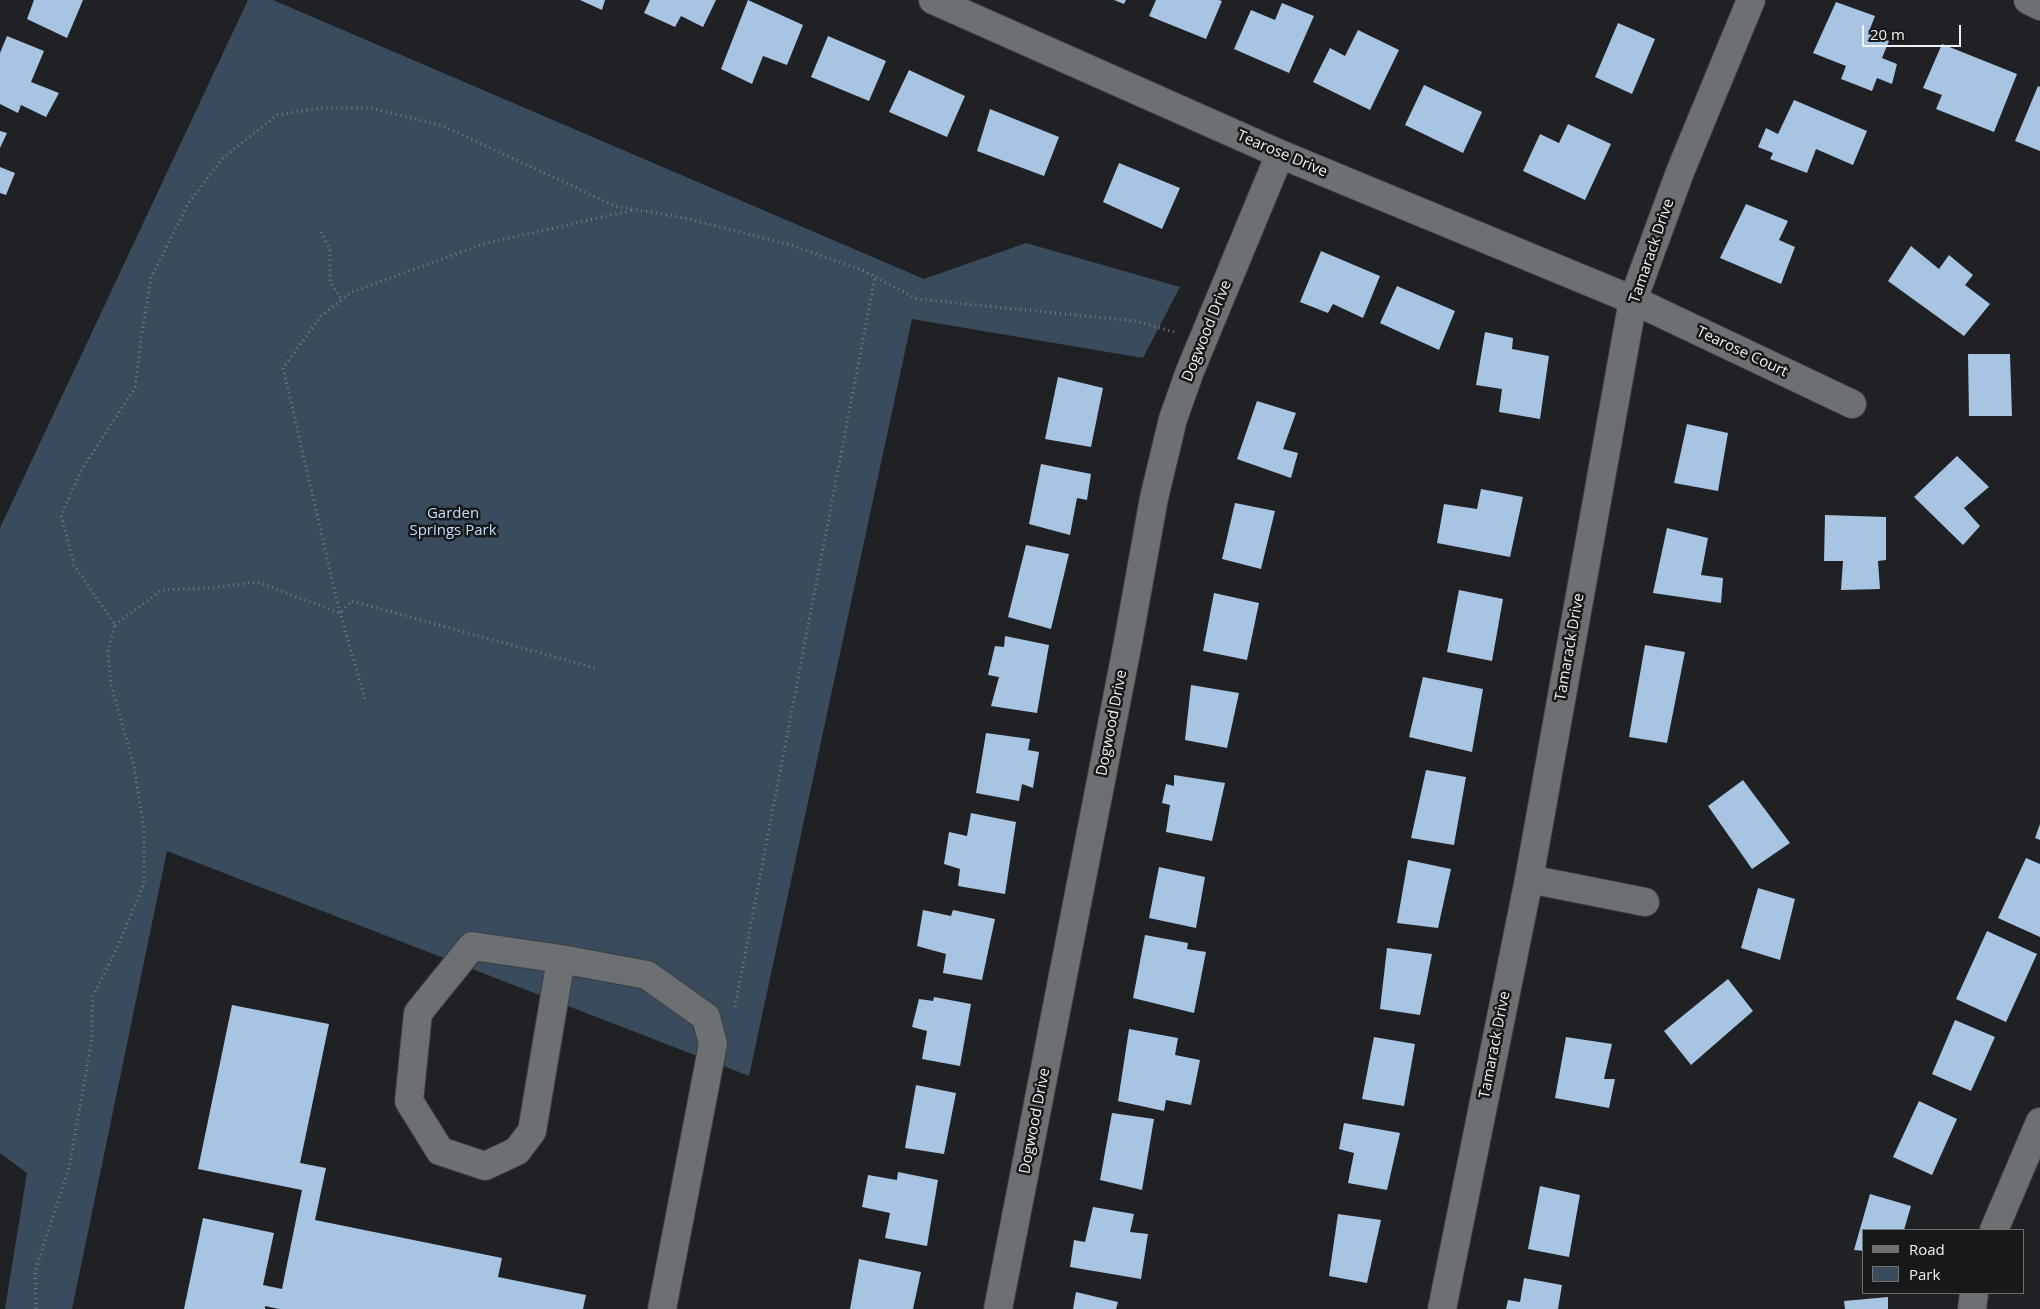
<!DOCTYPE html>
<style>
body{margin:0}
#map{position:relative;width:2040px;height:1309px;overflow:hidden;background:#1f2124;font-family:"Open Sans",sans-serif}
canvas{display:block}
.legend{position:absolute;left:1862px;top:1229px;width:162px;height:65px;box-sizing:border-box;background:#16181a;border:1px solid #6d6f71;margin:0;padding:6px 9px;list-style:none;font-size:15px;color:#f0f1f3}
.legend li{display:flex;align-items:center;gap:10px;height:25px}
.legend b{width:25px;border:1px solid #6d6f71}
.scale{position:absolute;left:1862px;top:25px;width:99px;height:22px;box-sizing:border-box;border:2px solid #f0f1f3;border-top:0;padding-left:6px;font-size:15px;line-height:18px;white-space:nowrap;color:#f0f1f3;-webkit-text-stroke:4px #16181a;paint-order:stroke}
</style>
<div id="map">
<canvas width="2040" height="1309"></canvas>
<ul class="legend">
<li><b style="height:6px;background:#6d7073"></b>Road</li>
<li><b style="height:14px;background:#3a4b5d"></b>Park</li>
</ul>
<div class="scale">20 m</div>
</div>
<script>
const g = document.querySelector('canvas').getContext('2d');
g.lineJoin = 'round';
function fillPath(path, color) {
  g.fillStyle = color;
  g.fill(path, 'evenodd');
}
function trace(path, color, width, dash) {
  g.strokeStyle = color;
  g.lineWidth = width;
  g.lineCap = dash ? 'butt' : 'round';
  g.setLineDash(dash || []);
  g.stroke(path);
}
function drawText(font, color, halo, rows, align = 'center') {
  g.font = font + ' "Open Sans",sans-serif';
  g.lineWidth = 5;
  g.setLineDash([]);
  g.textBaseline = 'middle';
  g.strokeStyle = halo;
  g.fillStyle = color;
  for (const [text, x, y, turn = 0] of rows) {
    g.save();
    g.translate(x, y);
    g.rotate((+turn || 0) * Math.PI / 180);
    g.textAlign = isNaN(turn) ? turn : align;
    if (halo) g.strokeText(text, 0, 0);
    g.fillText(text, 0, 0);
    g.restore();
  }
}
const green = new Path2D(`
 M248 0H273L924 279 1026 243 1180 287 1143 358 912 319 749 1076 167 851 72 1309H5L27 1173 0 1153V528Z`);
const building = new Path2D(`
 M34 0H83L67 38 27 19Z
 M580 0H605L602 10Z
 M650 0H716L703 27 681 16 675 27 644 13Z
 M748 0 803 25 787 65 763 56 752 84 721 69Z
 M1114 0H1126L1124 4Z
 M1156 0H1219L1222 1 1206 39 1149 16Z
 M1836 2 1875 16 1868 34 1889 41 1882 58 1897 64 1892 84 1877 78 1872 91 1841 79 1846 66 1813 53Z
 M1282 3 1314 16 1289 73 1234 49 1251 10 1275 20Z
 M1618 23 1655 39 1632 94 1595 77Z
 M1358 30 1399 50 1370 110 1313 82 1330 48 1345 56Z
 M7 36 44 51 31 82 59 93 46 117 21 105 18 113 0 104V53Z
 M828 36 886 61 869 101 811 77Z
 M1942 44 2017 74 1994 132 1936 109 1942 95 1923 88Z
 M909 70 965 96 947 137 889 112Z
 M1424 85 1482 112 1463 153 1405 125Z
 M2038 86 2040 87V151L2015 141Z
 M1794 100 1867 131 1853 165 1816 149 1807 173 1770 159 1773 153 1758 147 1766 128 1778 134Z
 M990 109 1059 137 1044 176 977 151Z
 M1568 124 1611 144 1585 200 1523 171 1540 134 1559 143Z
 M0 131 7 133 0 148Z
 M1119 163 1180 188 1162 229 1103 202Z
 M0 167 15 173 6 195 0 193Z
 M1746 204 1788 221 1779 240 1795 247 1781 284 1720 258Z
 M1911 246 1939 269 1949 255 1973 275 1965 285 1990 304 1964 336 1888 281Z
 M1321 251 1380 276 1363 318 1333 304 1328 313 1300 302Z
 M1397 286 1455 311 1439 350 1380 323Z
 M1485 332 1513 338 1512 349 1549 356 1540 419 1499 412 1502 389 1476 385Z
 M1968 354H2010L2012 416H1969Z
 M1058 377 1103 388 1091 447 1045 439Z
 M1257 401 1296 413 1283 449 1298 453 1291 478 1237 459Z
 M1687 424 1728 433 1718 491 1674 483Z
 M1957 456 1989 487 1964 508 1980 526 1963 545 1914 497Z
 M1041 464 1091 474 1087 500 1077 498 1070 535 1029 524Z
 M1481 489 1523 497 1510 557 1437 543 1444 504 1477 509Z
 M1235 503 1275 511 1261 569 1222 559Z
 M1825 515 1886 517V560L1878 561 1880 589 1841 590 1843 561H1824Z
 M1667 528 1708 538 1701 575 1723 578 1721 603 1653 593Z
 M1026 545 1069 554 1051 629 1008 617Z
 M1459 590 1503 599 1492 661 1447 652Z
 M1214 593 1259 603 1247 660 1203 651Z
 M1005 636 1049 645 1037 713 991 706 999 677 988 675 995 646 1004 647Z
 M1645 645 1685 652 1667 743 1629 737Z
 M1423 677 1483 689 1472 752 1409 737Z
 M1191 685 1239 693 1227 748 1185 740Z
 M986 733 1030 739 1028 750 1039 752 1033 788 1022 784 1019 801 976 793Z
 M1426 770 1466 777 1454 845 1411 838Z
 M1174 775 1225 783 1212 841 1166 832 1170 805 1162 803 1166 784 1174 786Z
 M1743 780 1790 843 1752 869 1708 806Z
 M971 813 1016 822 1005 894 958 886 960 869 944 864 949 832 967 836Z
 M2040 824V840L2035 838Z
 M2026 858 2040 864V937L1998 918Z
 M1408 860 1451 869 1438 928 1397 923Z
 M1159 867 1205 877 1196 928 1149 918Z
 M1758 888 1795 899 1780 960 1741 948Z
 M923 910 951 916 953 910 995 919 982 980 943 973 946 954 917 946Z
 M1987 931 2037 954 2006 1022 1956 999Z
 M1145 935 1188 943 1187 949 1206 952 1194 1013 1133 998Z
 M1387 948 1432 954 1420 1015 1380 1009Z
 M1728 979 1753 1011 1691 1065 1664 1031Z
 M934 997 971 1004 960 1066 922 1059 927 1031 912 1027 919 999 933 1001Z
 M232 1005 329 1024 300 1163 326 1168 315 1220 502 1258 498 1277 586 1295 583 1309H279L265 1306V1309H184L203 1218 274 1233 263 1285 282 1289 302 1190 198 1169Z
 M1955 1020 1995 1037 1971 1091 1932 1074Z
 M1129 1029 1178 1038 1175 1055 1200 1060 1191 1105 1166 1100 1164 1111 1118 1101Z
 M1374 1037 1415 1044 1404 1106 1362 1099Z
 M1566 1037 1612 1044 1604 1079H1615L1609 1108 1555 1098Z
 M916 1085 956 1093 944 1154 905 1148Z
 M1919 1101 1957 1119 1932 1175 1893 1157Z
 M1112 1113 1154 1119 1142 1190 1100 1180Z
 M1344 1123 1400 1133 1387 1190 1348 1183 1354 1153 1339 1149Z
 M898 1172 938 1180 927 1246 885 1238 890 1213 862 1207 868 1175 897 1180Z
 M1540 1186 1580 1195 1569 1257 1528 1249Z
 M1870 1194 1911 1206 1904 1230H1864V1251L1854 1250Z
 M1093 1207 1134 1214 1130 1232 1148 1234 1141 1279 1070 1267 1074 1240 1085 1242Z
 M1338 1214 1381 1220 1367 1283 1329 1276Z
 M859 1259 921 1272 913 1309H850Z
 M1524 1278 1562 1285 1558 1309H1506L1508 1300 1520 1302Z
 M1076 1292 1118 1302 1116 1309H1073Z
 M1888 1297V1309H1845L1844 1301Z`);
const path = new Path2D(`
 M321 232 330 249V282L342 300
 M115 625 162 590 210 588 257 582 340 613 352 601 595 668
 M365 699 340 613 283 368 321 316 352 292 483 244 634 210
 M735 1007 875 277
 M36 1309 35 1272 69 1168 91 1045 93 996 118 946 144 883V829L134 766 111 685 108 650 115 625 74 565 61 515 82 469 135 388 141 339 151 278 188 204 223 158 277 115 320 108H371L443 126 615 206 685 218 790 245 862 270 917 299 1135 321 1174 332`);
const minor = new Path2D(`
 M933 0 1280 154 1633 300 1852 404
 M2028 0 2040 6
 M1529 879 1645 902
 M561 959 532 1131 517 1151 485 1166 440 1151 409 1101 418 1013 472 946 561 959 647 975 706 1017 713 1044 662 1309
 M1994 1230 2040 1122
 M998 1309 1128 642 1154 498 1173 419 1190 371 1280 154
 M1442 1309 1529 879 1633 300 1680 172 1751 0
 M1972 1309 1974 1293`);
const streetNames = [
 ["Tearose Drive",1282,154,23],
 ["Tamarack Drive",1652,251,-71],
 ["Dogwood Drive",1207,331,-68],
 ["Tearose Court",1742,352,25],
 ["Tamarack Drive",1570,647,-80],
 ["Dogwood Drive",1112,723,-79],
 ["Tamarack Drive",1495,1045,-79],
 ["Dogwood Drive",1035,1121,-79]
];
const parkNames = [
 ["Garden",453,514],
 ["Springs Park",453,531]
];
fillPath(green, '#3a4b5d');
fillPath(building, '#a7c4e2');
trace(minor, '#3c3e40', 30);
trace(path, '#7b7d7f', 3, [1, 4]);
trace(minor, '#6d7073', 28);
drawText('15px', '#f0f1f3', '#16181a', streetNames);
drawText('15px', '#c3dffc', '#16181a', parkNames);
</script>
